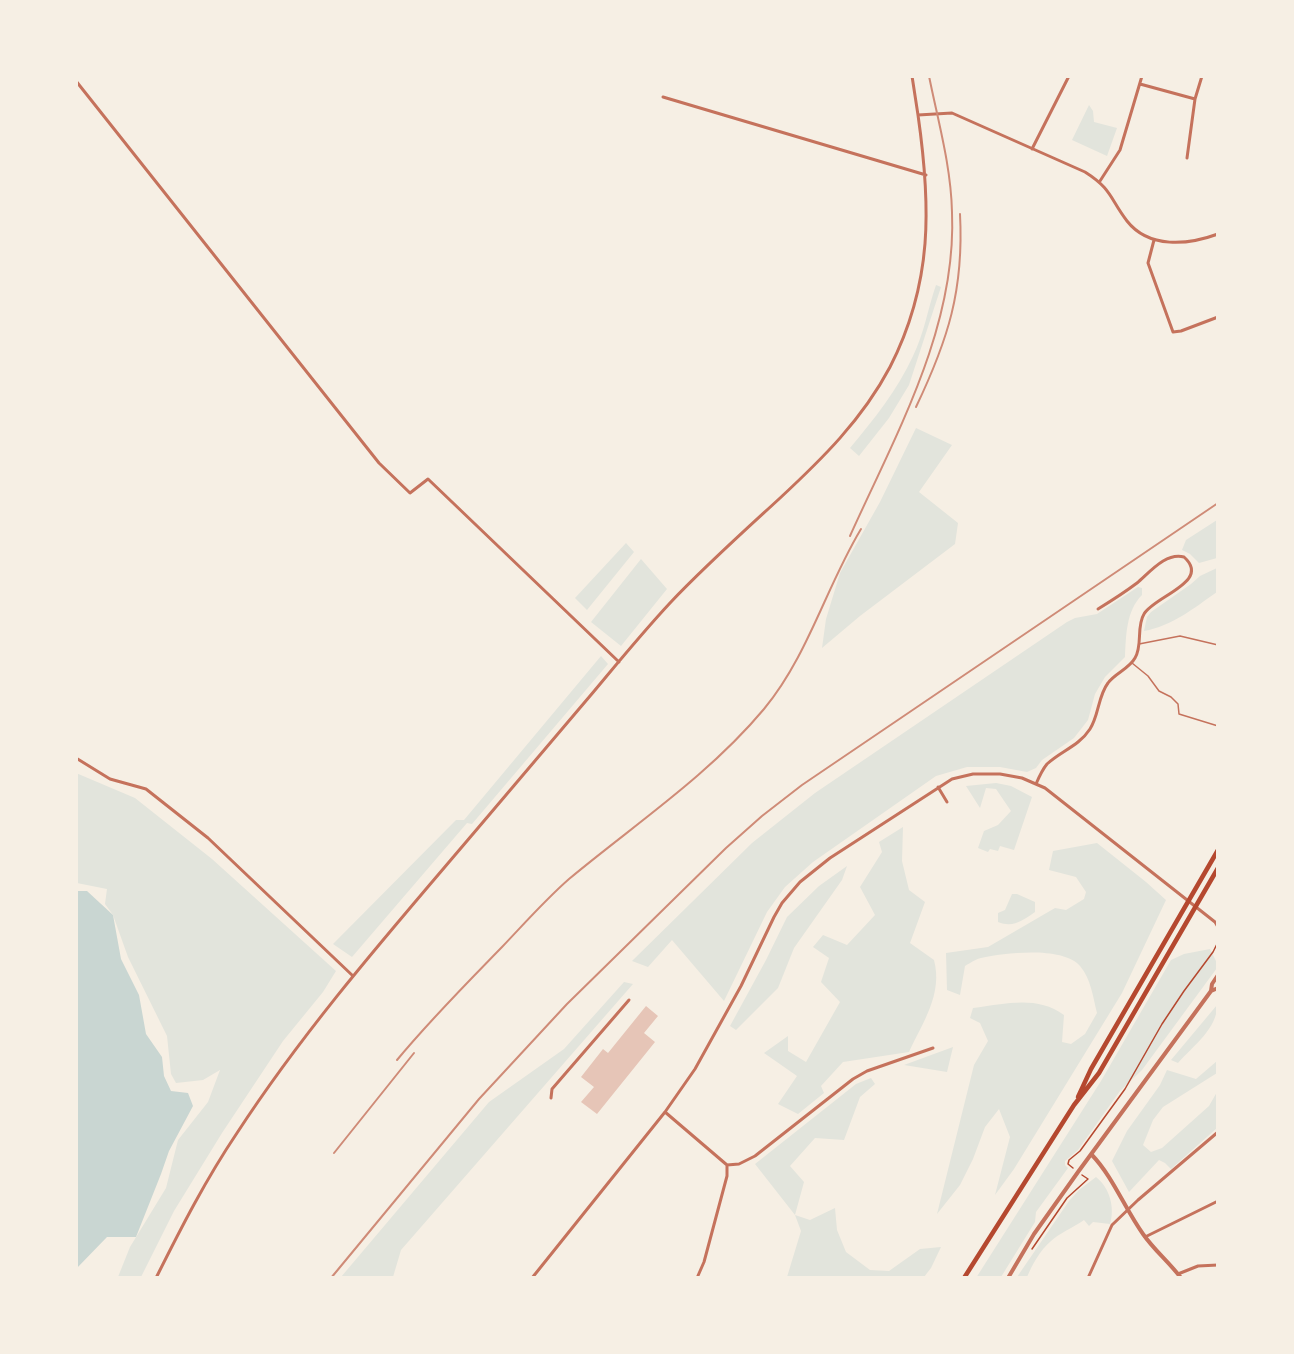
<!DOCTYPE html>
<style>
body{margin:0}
#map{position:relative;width:1294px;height:1354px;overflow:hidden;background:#f6efe4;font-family:Mulish,sans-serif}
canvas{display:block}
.frame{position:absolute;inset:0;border:78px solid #f6efe4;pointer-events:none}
</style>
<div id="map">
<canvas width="1294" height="1354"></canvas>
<div class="frame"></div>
</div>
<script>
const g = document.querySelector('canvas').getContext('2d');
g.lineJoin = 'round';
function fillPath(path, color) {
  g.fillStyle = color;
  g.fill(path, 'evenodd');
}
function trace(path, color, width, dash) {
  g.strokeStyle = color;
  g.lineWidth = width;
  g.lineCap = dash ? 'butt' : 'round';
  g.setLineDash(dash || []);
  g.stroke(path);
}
const green = new Path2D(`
 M1089 105 1093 111 1094 122 1117 128 1107 156 1072 140Z
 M936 285 941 287 909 385 889 418 859 456 850 448C874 419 897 391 913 356 924 334 928 308 936 285Z
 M916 428 952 445 919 492 958 523 955 544 860 616 822 648 826 619 840 573 880 502Z
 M1217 520V558L1199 563 1190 554 1182 550 1186 540Z
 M626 543 634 552 587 610 575 598Z
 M641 559 667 589 621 646 591 622Z
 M1217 568V592C1194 608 1172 626 1144 631L1147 617 1151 612 1191 584 1200 576Z
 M1138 587 1142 588V595C1126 611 1126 636 1125 657L1105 677 1095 694 1088 720 1074 738 1042 760 1036 768 1027 772 1000 767H967L936 776 813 862 785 887 767 912 724 1001 672 940 648 967 632 961 752 843 815 793 1067 622 1075 618 1097 614Z
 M601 656 608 664 472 824 467 823 352 957 333 944 456 820H464Z
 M76 773 135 798 212 859 336 971 323 992 283 1041 222 1133 174 1211 141 1277H118L130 1247 166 1188 178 1140 208 1102 220 1070 203 1080 176 1083 171 1074 167 1036 128 957 113 915 105 904 107 889 77 883Z
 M996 783 1011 786 1032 797 1014 850 1000 846 998 851 990 849 988 852 978 848 984 831 998 825 1011 811 996 789 986 788 980 808 966 786Z
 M903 827 902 861 909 890 925 902 910 943 934 960C943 994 923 1022 909 1052L843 1062 821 1086 824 1093 798 1114 778 1104 797 1076 764 1053 788 1036V1051L806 1062 840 1002 821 982 829 958 813 947 823 935 847 945 875 915 860 887 882 852 879 842Z
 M1097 843 1146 882 1166 900 1122 993 1014 1169 995 1195 1010 1137 999 1109 985 1127 973 1159 960 1185 937 1214 974 1065 988 1041 980 1023 970 1018 973 1008C1005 1004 1037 995 1064 1015L1062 1042 1071 1044 1085 1034 1097 1013C1093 997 1091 979 1080 966 1062 946 1005 953 981 958 976 959 970 963 965 966L960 995 947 990 946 953 988 947 1055 908 1066 910 1084 899 1086 892 1076 877 1049 870 1053 851Z
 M847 866 842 880 794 948 778 988 736 1030 730 1026 766 960 787 917 819 886Z
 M1012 894H1017L1035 902V912C1022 921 1013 928 998 922V913L1005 910Z
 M1210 949 1217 963V968L1142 1070 1120 1091 1078 1150 1065 1161V1165L1068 1168 1036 1212 1035 1222 1001 1277 976 1278 1101 1081 1171 960 1184 954Z
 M624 982 633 984 401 1250 393 1277H341L489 1102 564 1049Z
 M1217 1005C1218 1028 1192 1047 1178 1063L1171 1060Z
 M953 1047 947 1072 904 1065Z
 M1217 1061V1073L1163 1107 1153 1120 1143 1145 1151 1152 1162 1148 1209 1106 1217 1092V1128L1171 1169 1165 1163 1159 1160 1129 1192 1112 1161 1127 1131 1160 1085 1167 1070 1196 1079Z
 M871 1078 875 1084 860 1097 844 1140 815 1138 790 1166 804 1182 795 1215 810 1220 835 1208 837 1230 846 1252 870 1270 889 1271 920 1249 941 1247 931 1268 924 1277H787L801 1231 795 1215 755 1164 856 1084Z
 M1096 1177C1110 1188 1115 1208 1110 1224L1093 1222 1089 1226 1084 1220C1074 1227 1058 1234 1051 1241 1040 1250 1032 1265 1027 1277H1017L1069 1201 1079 1190Z`);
const water = new Path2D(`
 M77 891H87L113 915 121 959 139 995 146 1034 162 1057 164 1076 171 1091 188 1093 193 1106 169 1151 161 1174 136 1237H107L77 1268Z`);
const building = new Path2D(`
 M646 1006 658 1016 644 1033 655 1042 597 1114 581 1102 594 1087 581 1077 603 1049 608 1053Z`);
const path = new Path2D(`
 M1073 1168 1068 1164 1069 1160 1080 1151 1125 1089 1162 1024 1184 991 1213 952 1218 942
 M1032 1249 1067 1198 1088 1179 1082 1175`);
const service = new Path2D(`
 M1139 644 1180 636 1218 645
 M1132 663 1148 676 1159 691 1171 697 1178 704 1179 714 1218 726`);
const minor = new Path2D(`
 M912 76 918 115 952 113 1085 172C1112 189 1110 199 1127 221 1149 249 1188 245 1218 234
 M76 81 379 463 410 493 428 479 619 662
 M1140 84 1195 99
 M663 97 926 175
 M1032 149 1069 76
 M1187 158 1195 99 1202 76
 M1100 181 1120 150 1142 76
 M1154 240 1148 263 1173 332 1181 331 1218 317
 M76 758 110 779 146 789 208 838 353 976
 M1036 784C1039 777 1042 770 1047 764 1061 751 1079 746 1090 729 1099 715 1098 696 1108 683 1115 673 1129 669 1135 658 1143 645 1136 627 1144 614 1154 596 1212 582 1184 557 1166 552 1150 572 1137 583 1125 592 1111 601 1098 609
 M938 787 947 802
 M551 1098 552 1089 629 1000
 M665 1112 727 1165 739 1164 755 1156 853 1079 867 1071 933 1048
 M1145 1237 1218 1201
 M1178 1274 1198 1266 1218 1265
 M156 1278C181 1228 206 1179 237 1133 308 1024 394 927 478 828 515 784 553 740 590 696 616 665 642 633 670 603 704 567 742 533 779 499 822 459 862 420 890 367 933 283 931 206 918 115
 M532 1278 665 1112 695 1069 741 986 774 917 782 903 800 882 830 858 952 779 973 774H1000L1022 778 1045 788 1215 922 1218 927
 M697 1278 704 1262 727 1176V1165
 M1088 1278 1112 1225 1138 1200 1218 1132`);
const tertiary = new Path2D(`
 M1211 991 1212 984 1218 975
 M1092 1155C1113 1177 1125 1209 1143 1234 1154 1250 1169 1262 1181 1278
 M1008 1278 1034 1234 1078 1172 1211 991 1218 988`);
const trunk = new Path2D(`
 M1078 1097 1091 1069 1218 850
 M964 1278 1074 1105 1099 1073 1218 868`);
const rail = new Path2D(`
 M916 407C948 340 964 290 960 214
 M850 536C896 434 957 327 952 212 951 166 938 121 929 76
 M397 1060C430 1020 466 984 502 947 524 924 545 900 569 879 635 824 708 776 764 709 808 656 826 587 861 529
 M334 1153 414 1053
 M331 1278 479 1099 567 1004 726 848 762 816 802 785 1218 503`);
fillPath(green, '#e2e4dc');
fillPath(water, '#c9d6d2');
fillPath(building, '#e6c5b7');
trace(path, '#b5482f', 1.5);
trace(service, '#c5725c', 1.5);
trace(minor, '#c5725c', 3);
trace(tertiary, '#c5725c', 4);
trace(trunk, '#b5482f', 4.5);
trace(rail, '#cf8b77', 2);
</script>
